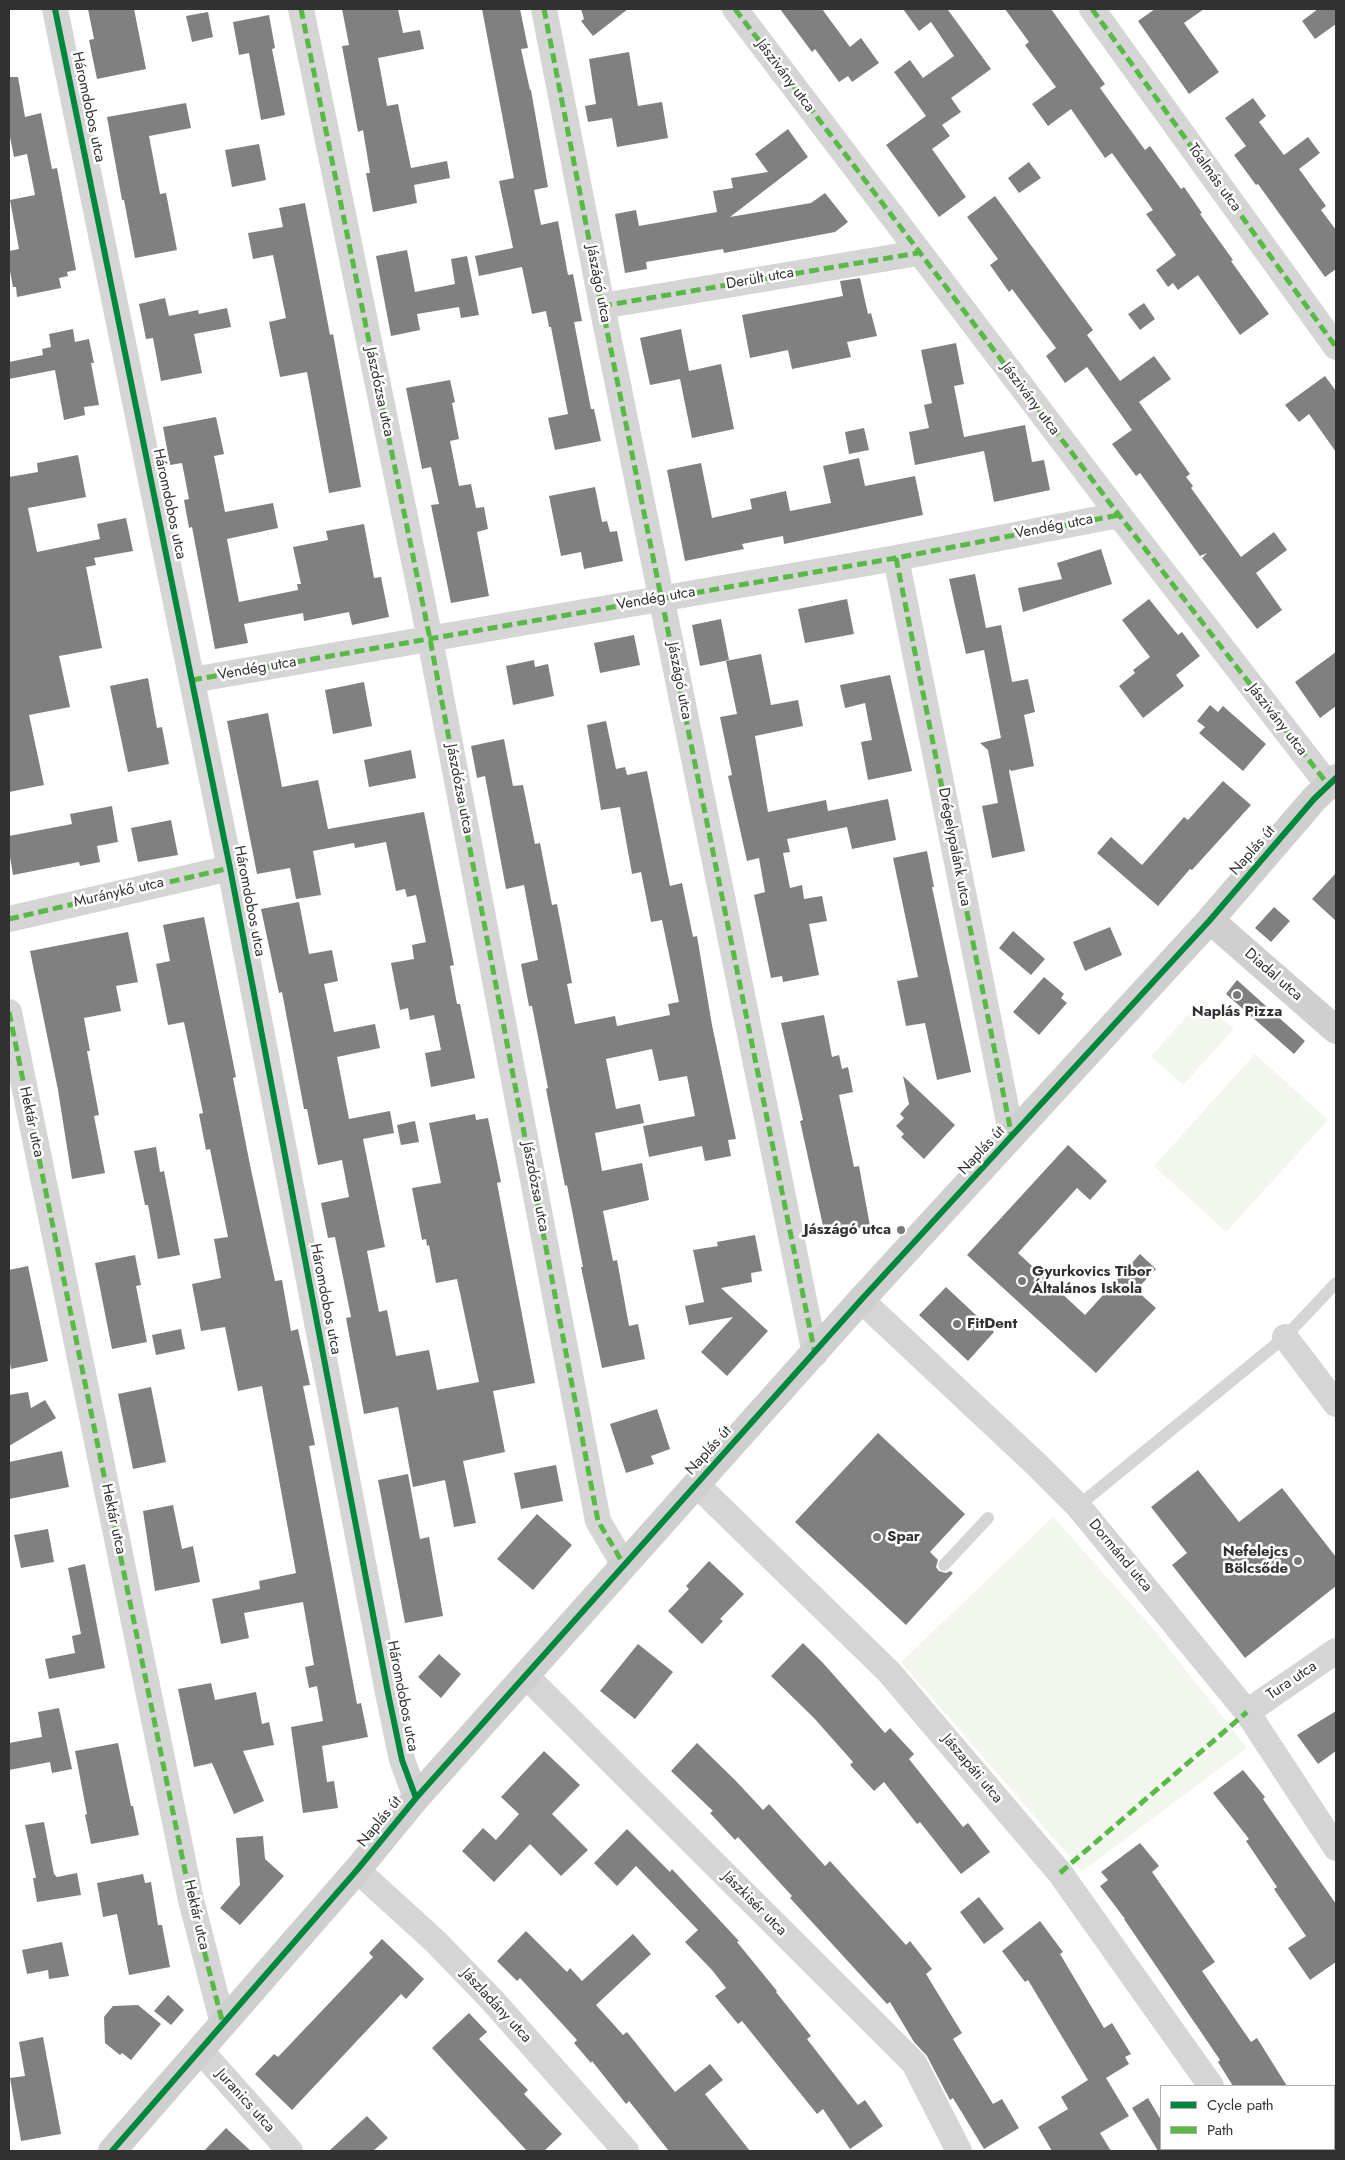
<!DOCTYPE html>
<meta charset="utf-8">
<style>
body{margin:0}
#map{position:relative;width:1345px;height:2160px;overflow:hidden;background:#fff;font-family:Jost,sans-serif}
canvas{display:block}
.frame{position:absolute;inset:0;border:10px solid #313131;pointer-events:none}
.legend{position:absolute;left:1160px;top:2085px;width:175px;height:65px;box-sizing:border-box;background:#fff;border:1px solid #adadad;margin:0;padding:6px 9px;list-style:none;font-size:15px;color:#313131}
.legend li{display:flex;align-items:center;gap:10px;height:25px}
.legend b{width:25px;border:1px solid #adadad}
</style>
<div id="map">
<canvas width="1345" height="2160"></canvas>
<div class="frame"></div>
<ul class="legend">
<li><b style="height:6px;background:#00873e"></b>Cycle path</li>
<li><b style="height:6px;background:#58b947"></b>Path</li>
</ul>
</div>
<script>
const g = document.querySelector('canvas').getContext('2d');
g.lineJoin = 'round';
function fillPath(path, color) {
  g.fillStyle = color;
  g.fill(path, 'evenodd');
}
function trace(path, color, width, dash) {
  g.strokeStyle = color;
  g.lineWidth = width;
  g.lineCap = dash ? 'butt' : 'round';
  g.setLineDash(dash || []);
  g.stroke(path);
}
function drawText(font, color, halo, rows, align = 'center') {
  g.font = font + ' Jost,sans-serif';
  g.lineWidth = 5;
  g.setLineDash([]);
  g.textBaseline = 'middle';
  g.strokeStyle = halo;
  g.fillStyle = color;
  for (const [text, x, y, turn = 0] of rows) {
    g.save();
    g.translate(x, y);
    g.rotate((+turn || 0) * Math.PI / 180);
    g.textAlign = isNaN(turn) ? turn : align;
    if (halo) g.strokeText(text, 0, 0);
    g.fillText(text, 0, 0);
    g.restore();
  }
}
const green = new Path2D(`
 M1202 1000 1234 1029 1183 1085 1151 1056Z
 M1255 1054 1328 1120 1226 1232 1154 1166Z
 M1053 1517 1156 1632 1247 1748 1082 1871 901 1662Z`);
const building = new Path2D(`
 M88 9H134L146 69 97 79 89 40 94 39Z
 M342 9H398L403 33 420 30 424 49 378 58 387 106 398 104 411 168 447 161 450 178 414 185 417 203 373 212 366 173H370L363 130 358 132 342 46 349 45Z
 M482 9H520L528 48 521 49 530 90H531L548 187 534 190 541 225 558 221 568 275 573 274 582 321 574 322 591 409H594L601 441 555 450 548 418 568 414 551 327H549L546 311 532 314 522 267 479 276 475 256 513 248 499 181 514 178Z
 M581 9H628L593 36 581 21 584 19Z
 M780 9H822L850 47 861 38 879 63 852 82 848 76 839 82 815 49 812 52Z
 M903 9H949L948 10 991 69 951 98 961 112 942 125 950 136 932 149 966 197 939 217 886 145 926 116 894 72 910 60 923 78 954 56 931 22 919 31Z
 M1005 9H1051L1105 84 1100 88 1145 150 1150 146 1181 189 1184 187 1202 213 1200 214 1233 260 1231 261 1269 314 1240 335 1198 275 1178 290 1173 283 1168 287 1156 270 1176 255 1146 214 1153 210 1112 153 1105 158 1071 109 1048 126 1032 104 1056 87 1025 45 1029 42Z
 M1155 9H1204L1184 23 1219 72 1189 94 1138 21Z
 M1318 9H1336V24L1315 39 1302 21Z
 M208 12 213 37 192 42 186 16Z
 M269 15 275 48 272 49 285 115 261 120 249 53 239 55 233 22Z
 M629 52 638 106 662 102 668 138 617 147 612 118 588 122 585 106 596 104 589 59Z
 M9 77H18L25 117 41 113 52 169 57 168 76 270 67 272 68 276 59 278 61 288 17 297 16 287H13L9 266V251L19 249 10 200 35 195 27 154 14 157 9 132Z
 M1253 98 1266 116 1259 122 1284 155 1308 137 1320 153 1299 169 1326 206 1321 210 1336 230V269L1325 277 1258 184 1256 185 1234 155 1246 146 1225 118Z
 M186 103 191 128 149 136 160 194 166 193 177 250 135 258 124 200H122L107 117Z
 M788 129 808 157 730 217 811 203 825 193 848 222 835 232 724 253 723 249 646 262 647 269 625 273 615 214 636 210 639 226 717 212 713 191 733 188 731 178 768 172 755 154Z
 M259 144 266 180 232 187 225 150Z
 M1029 162 1041 178 1019 193 1008 178Z
 M995 196 1093 330 1087 335 1120 381 1154 356 1171 379 1139 402 1190 474 1186 477 1193 486 1191 488 1241 557 1274 532 1287 550 1256 573 1282 610 1257 629 1202 558 1207 553 1200 556 1140 473 1136 476 1112 444 1132 430 1087 367 1065 383 1046 356 1056 348 1012 289 1009 292 990 265 998 259 967 217Z
 M305 203 330 335 333 334 361 487 329 493 307 372 280 377 269 322 286 318 273 255 253 259 248 233 283 227 279 208Z
 M407 250 415 292 455 284 451 259 467 256 479 315 461 318 459 307 417 314 420 330 391 336 376 256Z
 M860 278 868 314 871 313 877 336 847 342 851 357 792 369 788 350 750 358 742 315 843 296 840 281Z
 M165 298 169 316 198 310 199 314 227 308 231 327 194 334 202 373 161 381 153 338 146 339 139 304Z
 M1144 303 1155 319 1140 330 1128 314Z
 M73 329 75 342 89 339 94 363H91L99 405 84 407 85 415 64 420 55 370 9 379V362L43 355 42 349 51 347 49 334Z
 M681 329 689 371 721 364 734 429 692 438 680 379 650 385 640 338Z
 M956 343 964 384 954 386 964 437 1025 425 1032 462 1044 460 1050 490 994 502 984 451 915 465 909 432 929 428 924 405 932 403 921 350Z
 M1325 376 1336 391V452L1309 414 1299 422 1285 405Z
 M450 380 455 402 452 403 459 439 450 441 459 486 471 484 476 508 484 507 488 529 477 532 489 596 451 603 431 505 439 504 431 467 422 469 406 388Z
 M216 417 224 454 214 456 225 512 273 503 278 528 227 539 239 602 298 590 297 584H301L293 547 328 540 326 531 364 524 374 578 381 577 389 617 352 625 349 612 304 621 303 613 244 624 248 643 215 649 192 527 189 528 184 500 189 499 182 463 170 465 163 427Z
 M864 428 869 450 849 454 845 432Z
 M78 455 86 497 28 508 37 552 100 539 97 524 126 518 133 551 94 558 96 565 86 567 102 648 59 656 70 707 29 715 44 785 9 792V477L38 472 37 463Z
 M859 458 865 486 915 476 923 515 784 544 783 536 742 544 744 549 685 561 667 470 701 463 712 518 752 509 750 499 786 491 790 511 831 503 823 466Z
 M595 487 602 522 607 521 610 532 617 531 623 561 584 569 581 552 561 556 549 496Z
 M1101 549 1112 584 1023 612 1018 588 1062 579 1057 563Z
 M975 574 986 628 1001 625 1012 682 1028 679 1035 712 1024 715 1034 766 1011 771 1010 769 1009 771 1025 851 992 858 982 806 998 803 988 750 980 743 1001 738 984 650 966 654 949 579Z
 M847 599 854 634 805 643 798 609Z
 M1149 599 1178 635 1182 632 1200 656 1176 675 1184 686 1143 718 1119 686 1135 673 1133 670 1150 657 1122 620Z
 M721 619 729 660 700 666 692 625Z
 M634 635 640 665 600 673 594 643Z
 M1336 652V706L1320 718 1295 682Z
 M761 654 771 705 798 700 803 726 755 736 768 812 826 800 828 811 888 799 896 840 852 849 847 827 787 839 790 852 783 853 790 888 802 885 804 899 822 896 827 921 809 924 819 975 783 982 782 976 771 978 754 895 765 892 759 858 747 861 728 776 732 775 720 717 737 714 726 661Z
 M534 660 535 667 548 664 554 696 513 705 506 666Z
 M890 675 912 771 868 780 861 742 872 740 865 703 845 708 840 685Z
 M148 678 157 728 162 727 169 764 128 772 110 686Z
 M364 682 372 726 333 734 325 690Z
 M1210 705 1218 712 1223 706 1266 744 1243 771 1199 733 1205 727 1197 721Z
 M268 713 282 787 318 780 328 829 424 812 454 965 450 966 457 1004H460L475 1078 431 1087 425 1053 441 1050 434 1015 410 1020 408 1008 400 1010 391 963 414 959 412 945 426 942 416 895 407 897 405 889 396 891 386 842 355 848 354 843 313 851 321 895 296 899 290 868 257 874 227 721Z
 M606 721 616 769 625 767 627 775 647 771 670 886 682 883 693 937 697 936 712 1025 736 1139 728 1140 731 1156 705 1161 702 1146 649 1157 643 1126 695 1116 687 1076 659 1081 652 1049 606 1059 616 1109 640 1104 644 1123 595 1133 602 1171 642 1163 649 1200 603 1211 613 1261 617 1260 629 1326 638 1324 645 1359 602 1368 581 1267H583L567 1185 565 1186 546 1089 548 1088 532 1006H529L521 964 538 960 524 885 506 889 485 776 477 778 471 746 504 739 513 786 523 785 535 844 540 843 552 905 557 904 572 983 567 984 575 1024 615 1016 617 1026 670 1015 668 1004 679 1002 662 920 651 922 641 872 632 874 620 807 601 810 587 725Z
 M411 750 416 778 369 787 364 760Z
 M1223 781 1251 805 1192 870 1190 869 1158 906 1097 853 1111 837 1142 865 1184 817 1188 820Z
 M112 806 118 842 97 846 100 862 80 866 79 862 13 875 9 851V836L72 824 70 814Z
 M171 820 178 855 138 862 131 828Z
 M927 851 934 887H932L971 1072 937 1080 925 1023 906 1026 897 981 918 977 893 858Z
 M1336 873V921L1312 899Z
 M299 902 309 954 332 950 338 981 324 984 334 1032 375 1024 380 1048 337 1057 349 1119 390 1111 394 1133 363 1139 385 1247 367 1251 379 1312 387 1310 396 1356 429 1350 437 1390 479 1382 457 1279 436 1283 429 1245 427 1246 426 1239 422 1240 412 1188 441 1183 429 1123 475 1114 476 1120 488 1118 501 1182 497 1183 535 1383 493 1391 505 1452 463 1461 476 1523 454 1527 445 1480 413 1487 398 1407 364 1414 346 1318 351 1317 335 1237 328 1238 321 1203 349 1197 342 1160 318 1165 307 1109H304L282 992 279 993 261 909Z
 M1274 907 1290 921 1271 942 1255 928Z
 M204 917 236 1077 233 1078 250 1165 275 1281 282 1280 291 1331 298 1329 310 1385 303 1386 315 1445 309 1446 357 1704 361 1703 368 1737 322 1746 327 1782 334 1781 338 1808 303 1813 291 1727 323 1721 317 1686 309 1688 305 1667 314 1665 303 1602 244 1613 249 1638 221 1644 212 1599 260 1589 259 1581 296 1573 262 1386 238 1391 225 1327 201 1331 192 1284 221 1278 214 1239 228 1237 210 1149 206 1150 199 1114 203 1113 184 1022 168 1025 156 964 170 961 163 925Z
 M1110 927 1122 955 1085 971 1073 942Z
 M1013 931 1045 959 1031 975 999 948Z
 M128 932 138 982 116 986 121 1011 84 1018 90 1051H87L99 1115 94 1116 105 1173 72 1179 58 1090 30 951Z
 M1044 977 1064 994 1061 998 1067 1003 1039 1035 1013 1012Z
 M1237 980 1305 1041 1294 1054 1226 994Z
 M824 1015 832 1057 839 1055 842 1069 848 1067 853 1092 839 1095 854 1167 859 1166 870 1226 825 1235 800 1121 803 1120 781 1023Z
 M903 1076 955 1125 924 1159 901 1137 904 1134 896 1126 904 1118 900 1114 909 1104Z
 M415 1121 419 1142 401 1145 397 1125Z
 M1068 1145 1107 1181 1090 1200 1077 1188 1018 1253 1085 1315 1140 1254 1156 1269 1136 1290 1156 1308 1096 1373 967 1255Z
 M156 1147 160 1172 164 1171 180 1255 158 1259 148 1205H145L134 1151Z
 M755 1235 762 1271 751 1273 752 1282 721 1288 768 1331 727 1376 701 1352 733 1317 689 1325 685 1306 704 1302 693 1250 718 1246 717 1242Z
 M135 1255 141 1285 136 1286 147 1342 112 1349 95 1263Z
 M28 1266 48 1361 11 1369 9 1359V1270Z
 M946 1287 994 1332 968 1361 919 1315Z
 M181 1329 185 1349 156 1355 152 1335Z
 M151 1387 166 1462 133 1469 118 1394Z
 M28 1392 31 1408 45 1400 56 1418 9 1446V1395Z
 M657 1409 670 1449 651 1456 654 1464 626 1473 610 1424Z
 M878 1433 965 1514 930 1552 938 1560 936 1567 939 1571 946 1573 950 1571 953 1573 906 1625 795 1522Z
 M62 1451 69 1487 9 1499V1462Z
 M556 1465 563 1501 521 1509 514 1473Z
 M1198 1470 1239 1522 1282 1488 1336 1557V1586L1245 1658 1172 1565 1187 1553 1151 1507Z
 M408 1474 420 1539 429 1537 443 1616 405 1623 378 1480Z
 M173 1505 182 1549 193 1546 200 1582 155 1591 143 1511Z
 M537 1514 572 1545 533 1590 497 1559Z
 M48 1529 54 1562 21 1568 14 1535Z
 M709 1561 744 1594 720 1619 723 1621 702 1644 668 1611 689 1589 686 1586Z
 M85 1564 105 1668 49 1679 45 1659 75 1653 72 1636 81 1634 68 1568Z
 M803 1643 823 1663 885 1733 890 1728 914 1754 909 1759 963 1827 968 1823 990 1852 961 1874 920 1822 917 1824 884 1782 874 1791 850 1765 853 1762 814 1718 771 1676Z
 M638 1644 673 1672 635 1719 600 1691Z
 M439 1654 461 1674 441 1698 418 1677Z
 M211 1683 215 1700 256 1692 262 1724 269 1722 274 1745 243 1751 264 1801 234 1814 212 1763 194 1767 178 1689Z
 M59 1708 72 1769 52 1773 50 1762 9 1770V1743L42 1737 38 1712Z
 M1336 1711V1751L1318 1764 1297 1735Z
 M118 1743 131 1806H133L139 1835 91 1844 85 1815 87 1814 75 1751Z
 M697 1743 735 1780 763 1810 769 1804 825 1866 830 1861 906 1945 910 1941 932 1969 926 1974 962 2033 953 2039 993 2104 1002 2099 1019 2128 984 2149 953 2098 950 2100 927 2056 914 2042 890 2002 887 2004 790 1898 792 1896 738 1837 735 1840 710 1813 713 1811 671 1771Z
 M544 1751 580 1785 552 1814 588 1850 561 1876 530 1844 494 1882 462 1851 483 1828 496 1840 519 1814 501 1797Z
 M1243 1770 1265 1797 1263 1799 1336 1904V1962L1310 1980 1288 1948 1306 1936 1274 1889 1277 1887 1246 1841 1249 1839 1213 1793Z
 M44 1822 54 1874 57 1877 77 1873 81 1895 37 1902 33 1878H36L25 1825Z
 M627 1829 670 1872 672 1869 739 1941 737 1942 777 1991 776 1992 811 2036 807 2039 858 2105 865 2100 883 2126 850 2149 823 2109 817 2114 742 2021 738 2024 715 1996 726 1988 712 1970 685 1942 698 1930 636 1866 617 1886 594 1863Z
 M263 1836 265 1859 284 1876 240 1925 220 1908 240 1885 236 1838Z
 M1140 1843 1159 1866 1152 1872 1215 1962 1202 1971 1251 2042 1257 2038 1287 2086H1233L1218 2062 1220 2060 1124 1919H1125L1100 1886 1108 1880 1101 1872Z
 M143 1874 145 1883 151 1882 158 1925H162L170 1967 129 1975 117 1914 103 1917 97 1883Z
 M979 1897 1004 1929 984 1944 960 1912Z
 M1040 1921 1063 1952 1060 1954 1104 2028 1112 2023 1131 2054 1125 2057 1129 2064 1106 2078 1129 2116 1100 2133 1111 2151H1052L1038 2127 1068 2109 1061 2097 1088 2080 1028 1980 1025 1982 1002 1951Z
 M526 1931 567 1972 570 1968 582 1981 633 1934 651 1954 596 2005 623 2035 627 2032 675 2092 710 2064 723 2080 705 2094 750 2151H669L629 2101 626 2104 592 2061 591 2063 574 2043 577 2040 520 1978 517 1981 497 1961Z
 M382 1939 424 1979 406 1999 401 1994 292 2110 255 2074 274 2054 278 2057 373 1957 369 1953Z
 M62 1942 69 1976 49 1979 48 1970 27 1974 22 1950Z
 M168 1995 184 2010 171 2025 154 2011Z
 M138 2005 161 2024 131 2060 122 2053 120 2055 105 2043 104 2017 113 2006Z
 M469 2013 487 2032 479 2039 528 2090 524 2094 562 2134 544 2151H527L432 2048Z
 M43 2037 61 2134 21 2141 10 2078 25 2076 19 2042Z
 M1148 2098 1161 2120V2151H1158L1132 2108Z
 M367 2116 388 2138 373 2151H329Z
 M226 2128 251 2151H204Z`);
const lane = new Path2D(`
 M1078 1506 1285 1337 1336 1283
 M944 1565 988 1518`);
const street = new Path2D(`
 M55 9 230 868 388 1693 402 1760 416 1798
 M301 9 430 639 598 1521 624 1565
 M544 9 602 306 815 1354
 M735 9 1119 515 1329 786
 M1092 9 1336 347
 M602 306 918 253
 M896 558 1012 1137
 M192 680 896 558 1119 515
 M9 919 230 868
 M9 1012 191 1900 223 2024
 M861 1300 1037 1465 1078 1506 1247 1712 1336 1848
 M1285 1337 1336 1404
 M696 1484 889 1672 1060 1873 1211 2086
 M525 1675 914 2063 959 2151
 M1247 1712 1336 1651
 M357 1870 436 1942 492 2000 626 2151
 M200 2050 290 2151
 M1334 2130 1336 2128
 M1255 2149 1257 2151
 M1297 2151 1301 2149`);
const secondary = new Path2D(`
 M1210 920 1336 1030
 M112 2151 357 1870 416 1798 861 1300 1210 920 1314 799 1336 778`);
const quiet = new Path2D(`
 M301 9 430 639 598 1521 624 1565
 M544 9 602 306 815 1354
 M735 9 1119 515 1329 786
 M1092 9 1336 347
 M602 306 918 253
 M896 558 1012 1137
 M192 680 896 558 1119 515
 M9 919 230 868
 M9 1012 191 1900 223 2024
 M1060 1873 1247 1712`);
const cycleway = new Path2D(`
 M55 9 230 868 388 1693 402 1760 416 1798
 M112 2151 357 1870 416 1798 861 1300 1210 920 1314 799 1336 778`);
const markers = [
 [1237,995,5,"#797979"],
 [901,1230,5,"#797979"],
 [1022,1281,5,"#797979"],
 [957,1324,5,"#797979"],
 [877,1537,5,"#797979"],
 [1298,1561,5,"#797979"]
];
const streetNames = [
 ["Jászivány utca",785,76,53],
 ["Háromdobos utca",88,107,78],
 ["Tóalmás utca",1214,178,54],
 ["Derült utca",760,279,-10],
 ["Jászágó utca",598,284,79],
 ["Jászdózsa utca",379,392,78],
 ["Jászivány utca",1030,399,53],
 ["Háromdobos utca",169,504,78],
 ["Vendég utca",1054,527,-11],
 ["Vendég utca",656,599,-10],
 ["Vendég utca",257,669,-10],
 ["Jászágó utca",679,681,79],
 ["Jászivány utca",1277,720,52],
 ["Jászdózsa utca",459,789,79],
 ["Drégelypalánk utca",954,847,79],
 ["Naplás út",1253,851,-49],
 ["Muránykő utca",119,893,-13],
 ["Háromdobos utca",249,901,79],
 ["Diadal utca",1273,975,41],
 ["Hektár utca",31,1122,78],
 ["Naplás út",982,1151,-47],
 ["Jászdózsa utca",535,1187,79],
 ["Háromdobos utca",325,1299,79],
 ["Naplás út",709,1451,-48],
 ["Hektár utca",113,1519,78],
 ["Dormánd utca",1120,1556,50],
 ["Tura utca",1292,1681,-34],
 ["Háromdobos utca",402,1696,79],
 ["Jászapáti utca",972,1769,50],
 ["Naplás út",380,1822,-51],
 ["Jászkisér utca",754,1904,45],
 ["Hektár utca",196,1915,77],
 ["Jászladány utca",496,2006,47],
 ["Juranics utca",245,2101,48]
];
const poiNames = [
 ["Naplás Pizza",1237,1012,"center"],
 ["Jászágó utca",891,1230,"right"],
 ["Gyurkovics Tibor",1032,1272],
 ["Általános Iskola",1032,1289],
 ["FitDent",967,1324],
 ["Spar",887,1537],
 ["Nefelejcs",1288,1552,"right"],
 ["Bölcsőde",1288,1569,"right"]
];
fillPath(green, '#f2f6ee');
fillPath(building, '#808080');
trace(lane, '#d5d5d5', 12);
trace(street, '#d5d5d5', 26);
trace(secondary, '#cfcfcf', 28);
trace(quiet, '#58b947', 5, [10, 5]);
trace(cycleway, '#00873e', 6);
for (const [x, y, r, color] of markers) {
  const dot = new Path2D();
  dot.arc(x, y, r, 0, 2 * Math.PI);
  g.fillStyle = color;
  g.fill(dot);
  trace(dot, '#fff', 2);
}
drawText('15px', '#313131', '#fff', streetNames);
drawText('bold 15px', '#313131', '#fff', poiNames, 'left');
</script>
